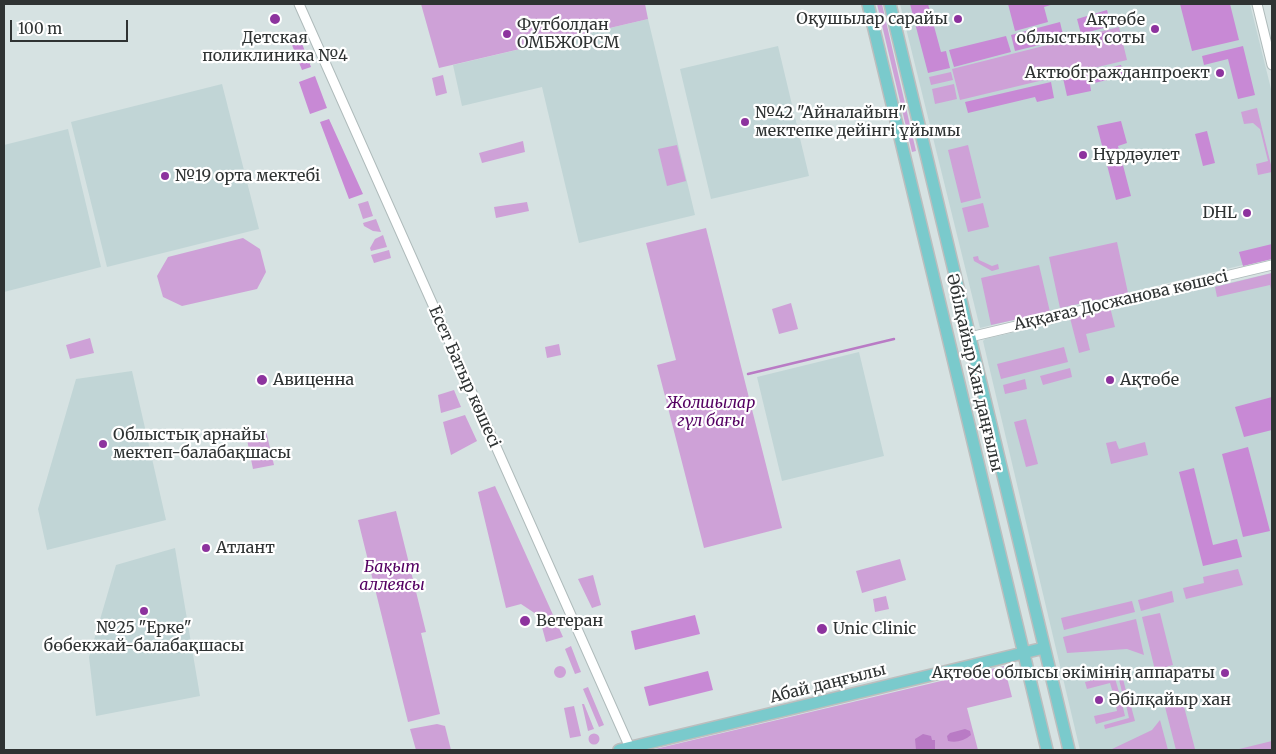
<!DOCTYPE html>
<meta charset="utf-8">
<style>
body{margin:0}
#map{position:relative;width:1276px;height:754px;overflow:hidden;background:#d6e2e2;font-family:Merriweather,serif}
canvas{display:block}
.frame{position:absolute;inset:0;border:5px solid #2f3333;pointer-events:none}
.scale{position:absolute;left:10px;top:20px;width:118px;height:22px;box-sizing:border-box;border:2px solid #2f3333;border-top:0;padding-left:6px;font-size:15px;line-height:18px;white-space:nowrap;color:#2f3333;-webkit-text-stroke:4px #fff;paint-order:stroke}
</style>
<div id="map">
<canvas width="1276" height="754"></canvas>
<div class="frame"></div>
<div class="scale">100 m</div>
</div>
<script>
const g = document.querySelector('canvas').getContext('2d');
g.lineJoin = 'round';
function fillPath(path, color) {
  g.fillStyle = color;
  g.fill(path, 'evenodd');
}
function trace(path, color, width, dash) {
  g.strokeStyle = color;
  g.lineWidth = width;
  g.lineCap = dash ? 'butt' : 'round';
  g.setLineDash(dash || []);
  g.stroke(path);
}
function drawText(font, color, halo, rows, align = 'center') {
  g.font = font + ' Merriweather,serif';
  g.lineWidth = 4.5;
  g.setLineDash([]);
  g.textBaseline = 'middle';
  g.strokeStyle = halo;
  g.fillStyle = color;
  for (const [text, x, y, turn = 0] of rows) {
    g.save();
    g.translate(x, y);
    g.rotate((+turn || 0) * Math.PI / 180);
    g.textAlign = isNaN(turn) ? turn : align;
    if (halo) g.strokeText(text, 0, 0);
    g.fillText(text, 0, 0);
    g.restore();
  }
}
const built = new Path2D(`
 M900 4H1250L1272 93V258L980 328Z
 M648 19 695 215 579 243 542 87 462 106 453 65Z
 M778 46 809 176 711 199 680 69Z
 M222 84 259 229 107 267 71 122Z
 M68 129 101 267 4 292V145Z
 M1272 273V750H1080L983 341 985 339Z
 M859 352 884 456 782 481 757 377Z
 M132 371 166 520 47 550 38 509 76 379Z
 M175 548 200 696 96 716 89 657 116 565Z`);
const green = new Path2D(`
 M421 4H645L648 19 439 68Z
 M877 4H882L916 151 912 152Z
 M1119 27 1127 60 960 100 952 69Z
 M951 72 953 80 931 85 929 77Z
 M443 75 447 93 436 96 432 78Z
 M954 84 957 99 935 104 932 89Z
 M1257 108 1272 169V172L1258 175 1256 164 1268 161 1260 129 1253 123 1244 124 1241 112Z
 M523 141 525 152 482 163 479 153Z
 M677 145 686 181 667 186 658 149Z
 M968 145 981 198 961 203 948 150Z
 M368 201 373 216 363 219 358 204Z
 M527 202 529 211 496 218 494 207Z
 M983 203 989 227 968 232 962 208Z
 M376 219 381 232 373 231 364 226 363 223Z
 M706 228 782 528 704 548 657 365 676 360 646 243Z
 M383 235 387 247 371 251 370 248 375 239Z
 M243 238 260 249 266 272 257 289 182 306 163 297 157 276 168 257Z
 M1117 242 1128 293 1060 308 1049 257Z
 M389 250 391 258 374 263 371 255Z
 M978 256 979 260 992 266 998 264 999 269 992 271 974 261 973 257Z
 M1039 265 1050 312 991 325 981 278Z
 M1272 273V294L1270 285 1217 297 1215 287Z
 M791 303 798 329 779 334 772 309Z
 M1110 307 1115 327 1086 334 1090 350 1079 353 1070 318Z
 M90 338 94 353 70 359 66 345Z
 M559 344 561 355 547 358 545 347Z
 M1064 347 1068 362 1001 379 997 364Z
 M1070 368 1072 377 1043 385 1040 376Z
 M1025 379 1027 389 1005 394 1003 385Z
 M454 390 461 407 441 413 438 395Z
 M465 415 477 441 451 455 443 422Z
 M1026 419 1038 464 1026 467 1014 422Z
 M266 431 274 465 253 469 246 435Z
 M1116 441 1119 449 1145 442 1148 455 1111 464 1106 443Z
 M495 486 563 637 546 642 539 616 521 604 506 608 478 492Z
 M396 511 426 632 421 633 440 714 408 722 358 520Z
 M900 559 906 580 862 593 856 571Z
 M1238 569 1243 585 1186 599 1183 588 1204 583 1203 577Z
 M593 575 601 605 592 608 578 579Z
 M1172 591 1174 602 1141 611 1138 600Z
 M886 596 889 609 875 612 873 599Z
 M1132 601 1135 612 1064 630 1061 618Z
 M1160 613 1173 665 1155 670 1142 617Z
 M1136 619 1144 655 1127 649 1067 653 1063 637Z
 M571 646 581 672 575 674 565 649Z
 M1004 666 1012 697 967 708 978 750H651Z
 M1120 666 1126 691 1122 692 1117 671 1091 677 1090 673Z
 M554 672a6 6 0 1 1 12 0a6 6 0 1 1-12 0Z
 M1114 675 1119 692 1113 693 1110 683 1087 689 1085 682Z
 M588 687 604 725 599 727 583 689Z
 M1128 695 1135 721 1105 729 1104 725 1129 718 1124 696Z
 M1181 695 1195 749 1176 750 1163 699Z
 M1121 699 1125 716 1096 724 1094 716 1117 711 1115 701Z
 M582 704H584L594 729 588 731Z
 M574 706 581 736 570 738 564 708Z
 M1160 720 1168 750H1110L1152 730Z
 M437 724 445 726 451 750H416L410 729Z
 M588.5 739a5.5 5.5 0 1 1 11 0a5.5 5.5 0 1 1-11 0Z
 M1272 741V750H1235Z`);
const forest = new Path2D(`
 M910 4H928L941 52 946 51 950 68 928 73Z
 M1008 4H1054L1044 7 1048 22 1015 31Z
 M1180 4H1230L1239 40 1192 51Z
 M1107 10 1111 26 1081 34 1077 19Z
 M1060 22 1064 39 1015 51 1011 35Z
 M1006 36 1011 52 954 67 949 50Z
 M301 41 311 67 302 70 292 45Z
 M1243 46 1255 95 1238 99 1228 59 1204 65 1202 56Z
 M1121 65 1124 76 1090 84 1091 91 1067 96 1063 78Z
 M315 76 327 108 310 114 299 82Z
 M1051 82 1054 98 1037 102 1035 97 968 113 965 102Z
 M329 119 363 194 349 199 320 122Z
 M1121 121 1127 143 1118 146 1131 196 1116 200 1097 126Z
 M1207 131 1215 163 1203 166 1195 134Z
 M1272 244V259L1243 266 1239 252Z
 M1272 397V430L1244 437 1235 407Z
 M1248 447 1270 531 1243 537 1222 454Z
 M1194 468 1213 545 1237 539 1242 557 1203 566 1179 472Z
 M695 615 700 634 635 650 631 631Z
 M708 671 713 690 649 706 644 687Z`);
const water = new Path2D(`
 M1108 32 1110 41 1095 45 1092 36Z
 M965 729 970 731 971 735C964 741 956 743 948 741L947 736 950 733Z
 M923 734 931 736 932 740H935V750H916L915 739Z`);
const stream = new Path2D(`
 M748 374 894 339`);
const minor = new Path2D(`
 M299 4 631 750
 M1257 4 1272 65
 M970 337 1272 265`);
const major = new Path2D(`
 M868 4 1047 750
 M890 4 1069 750
 M619 750 1044 648`);
const markers = [
 [275,19,6,"#8d339e"],
 [958,19,5,"#8d339e"],
 [1155,29,5,"#8d339e"],
 [507,34,5,"#8d339e"],
 [1220,73,5,"#8d339e"],
 [745,122,5,"#8d339e"],
 [1083,155,5,"#8d339e"],
 [165,176,5,"#8d339e"],
 [1247,213,5,"#8d339e"],
 [262,380,6,"#8d339e"],
 [1110,380,5,"#8d339e"],
 [103,444,5,"#8d339e"],
 [206,548,5,"#8d339e"],
 [144,611,5,"#8d339e"],
 [525,621,6,"#8d339e"],
 [822,629,6,"#8d339e"],
 [1225,673,5,"#8d339e"],
 [1099,700,5,"#8d339e"]
];
const poiNames = [
 ["Оқушылар сарайы",948,19,"right"],
 ["Ақтөбе",1145,20,"right"],
 ["облыстық соты",1145,38,"right"],
 ["Футболдан",517,25],
 ["ОМБЖОРСМ",517,43],
 ["Детская",275,38,"center"],
 ["поликлиника №4",275,56,"center"],
 ["Актюбгражданпроект",1210,73,"right"],
 ["№42 \"Айналайын\"",755,113],
 ["мектепке дейінгі ұйымы",755,131],
 ["Нұрдәулет",1093,155],
 ["№19 орта мектебі",175,176],
 ["DHL",1237,213,"right"],
 ["Авиценна",273,380],
 ["Ақтөбе",1120,380],
 ["Облыстық арнайы",113,435],
 ["мектеп-балабақшасы",113,453],
 ["Атлант",216,548],
 ["Ветеран",536,621],
 ["№25 \"Ерке\"",144,628,"center"],
 ["бөбекжай-балабақшасы",144,646,"center"],
 ["Unic Clinic",833,629],
 ["Ақтөбе облысы әкімінің аппараты",1215,673,"right"],
 ["Әбілқайыр хан",1109,700]
];
const streetNames = [
 ["Аққағаз Досжанова көшесі",1121,301,-13],
 ["Әбілқайыр Хан даңғылы",974,373,77],
 ["Есет Батыр көшесі",464,377,66],
 ["Абай даңғылы",828,684,-14]
];
const parkNames = [
 ["Жолшылар",711,403],
 ["гүл бағы",711,421],
 ["Бақыт",392,567],
 ["аллеясы",392,585]
];
fillPath(built, '#c1d5d6');
fillPath(green, '#cea1d7');
fillPath(forest, '#c889d5');
fillPath(water, '#b97bc5');
trace(stream, '#b97bc5', 2.5);
trace(minor, '#afbbbb', 11);
trace(major, '#bcbebe', 14);
trace(minor, '#fff', 9);
trace(major, '#7acacc', 11);
for (const [x, y, r, color] of markers) {
  const dot = new Path2D();
  dot.arc(x, y, r, 0, 2 * Math.PI);
  g.fillStyle = color;
  g.fill(dot);
  trace(dot, '#fff', 2);
}
drawText('16px', '#2f3333', '#fff', poiNames, 'left');
drawText('16px', '#2f3333', '#fff', streetNames);
drawText('italic 16px', '#540062', '#fff', parkNames);
</script>
